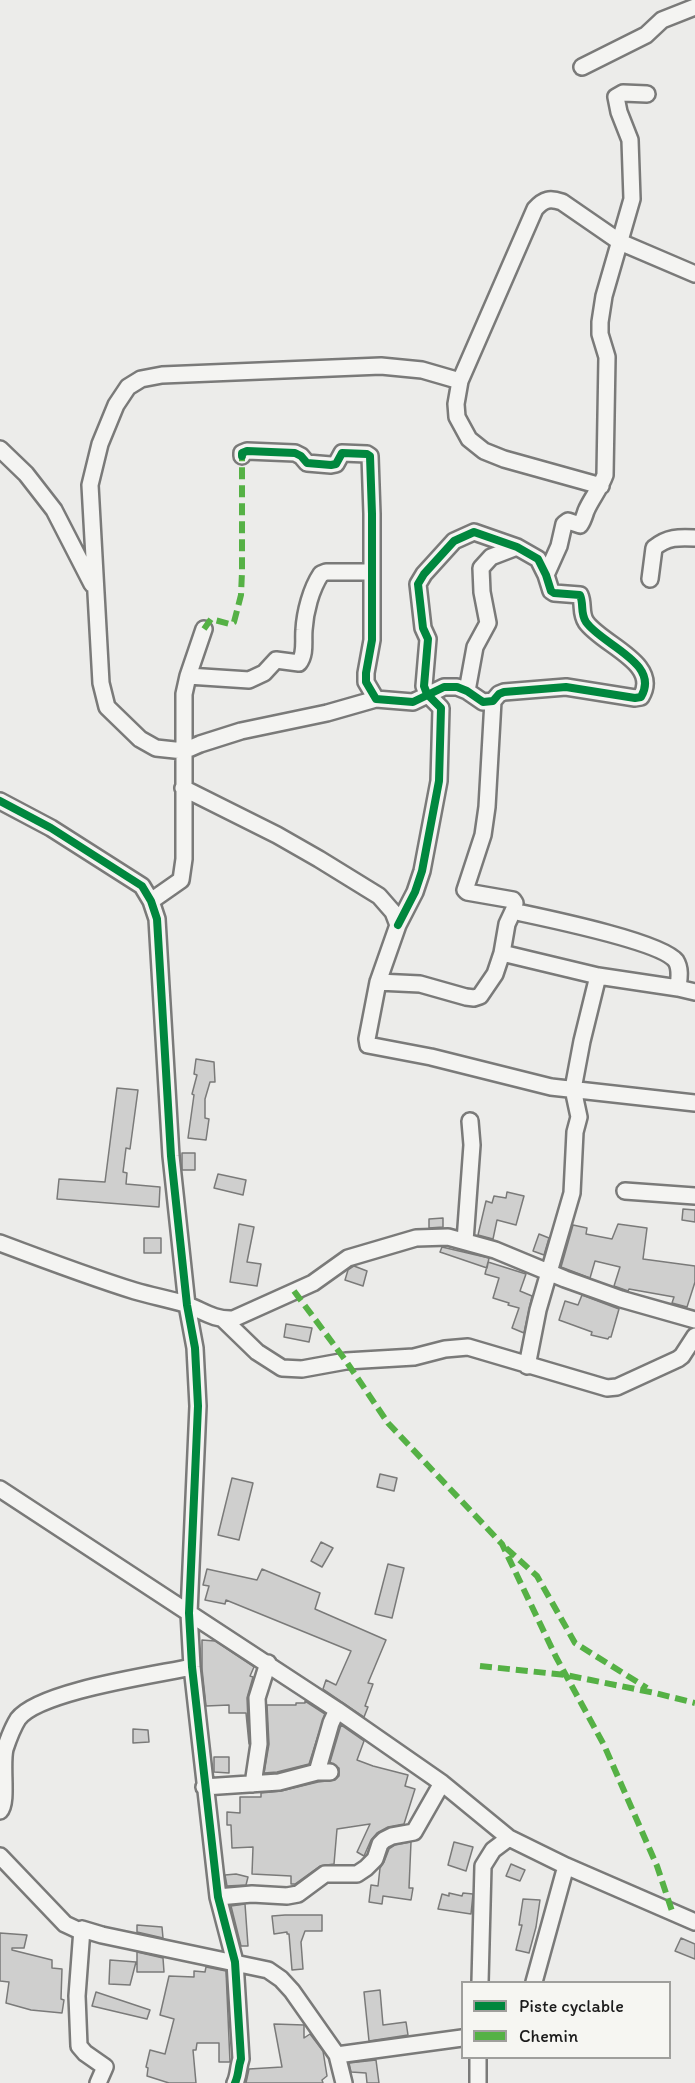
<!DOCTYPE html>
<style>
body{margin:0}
#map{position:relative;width:695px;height:2083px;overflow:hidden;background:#ececea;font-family:Itim,sans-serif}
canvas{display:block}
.legend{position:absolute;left:461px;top:1981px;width:210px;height:78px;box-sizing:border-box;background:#f6f6f2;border:2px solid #9f9f9c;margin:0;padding:8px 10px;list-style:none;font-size:18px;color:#1c1c1c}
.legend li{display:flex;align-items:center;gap:12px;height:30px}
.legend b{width:30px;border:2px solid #9f9f9c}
</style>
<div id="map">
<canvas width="695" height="2083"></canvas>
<ul class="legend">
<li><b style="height:8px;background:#00873e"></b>Piste cyclable</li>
<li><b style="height:8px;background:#55b145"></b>Chemin</li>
</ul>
</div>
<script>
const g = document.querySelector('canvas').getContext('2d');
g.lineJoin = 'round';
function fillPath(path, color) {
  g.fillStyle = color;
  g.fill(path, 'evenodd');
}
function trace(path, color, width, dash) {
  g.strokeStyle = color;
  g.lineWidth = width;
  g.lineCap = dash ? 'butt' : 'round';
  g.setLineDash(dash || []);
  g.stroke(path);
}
const building = new Path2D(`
 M196 1059 214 1062 215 1082H210L205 1099V1118L209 1119 206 1140 188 1138 194 1095 192 1094 197 1075 194 1074Z
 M117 1088 138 1090 130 1149 126 1148 123 1172 127 1173 126 1184 160 1187 159 1207 57 1199 59 1179 105 1182Z
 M182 1153H195V1170H182Z
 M218 1174 246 1180 243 1195 214 1188Z
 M507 1192 524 1196 516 1225 497 1220 493 1239 478 1235 486 1201 492 1203 494 1196 506 1198Z
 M683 1209 695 1210V1222L682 1220Z
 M443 1218V1227L429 1228V1219Z
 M239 1224 254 1227 247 1262 261 1264 257 1286 230 1282Z
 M618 1224 647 1228 643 1259 695 1266V1282L687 1307 672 1303 674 1297 629 1289 628 1291 614 1286 620 1267 595 1261 590 1278 561 1267 573 1225 587 1228 586 1234 612 1239Z
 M539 1234 549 1238 544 1255 533 1251Z
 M144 1238H161V1253H144Z
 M442 1247 489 1258 487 1268 440 1252Z
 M488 1262 526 1274 520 1291 532 1296 524 1333 512 1328 519 1308 508 1305 509 1303 493 1298 499 1278 485 1274Z
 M354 1266 367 1271 363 1286 345 1280 348 1270Z
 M582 1295 619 1309 611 1337H609L608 1339 591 1335 592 1332 559 1320 565 1301 578 1305Z
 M286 1324 312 1328 309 1342 284 1337Z
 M380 1474 397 1478 394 1491 377 1487Z
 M232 1478 253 1483 239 1540 218 1535Z
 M321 1542 333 1548 322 1567 311 1561Z
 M388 1564 404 1568 392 1618 375 1614Z
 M207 1569 257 1580 262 1569 320 1593 315 1609 386 1640 368 1683 373 1684 365 1706 368 1707 364 1717 323 1689 326 1680 336 1685 351 1651 226 1600 225 1604 205 1600 209 1586 203 1585Z
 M202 1640 215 1641 254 1667 250 1676 253 1677 247 1698 249 1744 246 1713H229V1705L206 1706 202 1669Z
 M305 1701 325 1714 309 1764 277 1772 264 1773 269 1744 267 1705H296V1703H305Z
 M341 1725 364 1741 357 1760 373 1766 408 1775 405 1786 415 1789 404 1824 388 1827 377 1833 371 1840 364 1856 357 1852 370 1824 337 1829 334 1864 320 1866 295 1884H291V1876L252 1874 253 1847 232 1848 231 1825H227V1812L240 1813V1797H261V1793L281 1791 318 1782 335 1780 339 1776V1768L330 1762Z
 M133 1729 148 1730 149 1742 133 1743Z
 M214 1757H229V1773L214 1772Z
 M411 1842 409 1888H413L411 1900 383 1896 382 1904 369 1902 371 1885 378 1886 380 1868 384 1862 389 1849 395 1845Z
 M454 1842 473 1847 466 1871 448 1865Z
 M511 1864 525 1870 520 1881 506 1876Z
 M236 1874 248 1877 246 1885 227 1886 225 1875Z
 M449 1893 462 1896 463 1893 473 1894 471 1914 438 1909 442 1894 449 1896Z
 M523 1899 540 1900 536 1927 529 1953 516 1950 522 1925H519Z
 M245 1904 248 1946H241L231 1906Z
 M285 1915H322V1931H305L301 1942 303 1969 292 1970 289 1934H287V1932L274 1934 272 1916Z
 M137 1925 162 1927 163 1938 137 1932Z
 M0 1933 27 1935 24 1948H12V1950L52 1960V1968L62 1969 61 1999 64 2000 62 2013 31 2010 6 2003 9 1982 0 1981Z
 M681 1938 695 1944V1959L675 1951Z
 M137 1952 163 1958 164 1972H137Z
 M110 1960 136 1962 130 1985 109 1984Z
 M206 1967 226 1971 230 2062H219V2043H197L196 2050H193L196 2083H169L147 2076 148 2068 146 2067 150 2050 165 2054 174 2019 160 2015 169 1976 194 1977V1971L205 1972Z
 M380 1990 383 2025 406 2022 408 2035 369 2041 364 1992Z
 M96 1992 150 2010 147 2019 92 2006Z
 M274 2024 304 2025V2038L310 2034 323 2051 327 2076 322 2080 323 2083H246L249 2069 282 2067Z
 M376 2060 379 2083H367L366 2073 351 2072 349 2063Z`);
const street = new Path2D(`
 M582 67 646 35 662 20 695 7
 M0 449 26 474 54 510 92 584
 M242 456V453L247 451 295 453 301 456 307 463 331 465 336 464 342 453 367 454 370 456 372 514V640L366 673V682L376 699 413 702 444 687H457L467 691 483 702 493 701 499 694 504 692 566 687 635 698 641 697C661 663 602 645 586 622 580 613 584 604 580 595L554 593 551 591 546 575 538 559 517 547 474 532 454 541 424 574 418 584 423 628 428 639 424 686 427 694 441 708 439 781 422 871 415 892 398 925
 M601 486 504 459 484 451 469 439 457 417 456 404 460 381 535 209C544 199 550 198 562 202L620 242 695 274
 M546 575 559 546 564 524 568 521 580 525C583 521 584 517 586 511 591 499 600 489 605 475L607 357 600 334V322L604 296 632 199 630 140 619 112 616 97 623 93 647 94
 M650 579 654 548C667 537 679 537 695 538
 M188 676 204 629
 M467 691 475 647 488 623 482 592 481 568 491 557 517 547
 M376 699 327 713 241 731 200 744 184 751 156 748 140 739 107 707 101 683 90 485 100 444 116 405 128 387 141 379 162 375 381 366 422 370 460 381
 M493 701 487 807 483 835 465 890 467 892 513 900 515 903 514 909 517 912C545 918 662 942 676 961 681 969 679 979 678 988L695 992
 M183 788 277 835 319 859 379 896 393 912 398 925 378 982 367 1039 368 1045 431 1057 551 1087 695 1103
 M0 801 51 828 142 886 151 901 157 919 171 1156 187 1305 195 1348 198 1406 189 1613 192 1667 218 1897 235 1962 241 2059C238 2067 239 2075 235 2083
 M151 901 181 880 184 859V694L188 676 249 680 264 673 276 660 299 663C306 654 303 641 304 630 305 612 311 589 321 574L326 572H372
 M502 953 598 976 678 988
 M378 982 420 984 466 997 474 998 480 996 495 974 502 953 507 924 514 909
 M625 1191 695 1196
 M465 1241 472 1145 470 1121
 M0 1243C45 1260 90 1277 135 1291 152 1296 169 1299 185 1304 202 1310 213 1320 233 1319L313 1283 348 1258 416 1238 448 1237 495 1250 565 1279 621 1299 695 1320
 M223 1319 257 1352 282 1368 302 1369 346 1361 414 1357 445 1349 468 1347 607 1388 617 1387 678 1359 682 1356 695 1336
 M527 1366 538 1310 572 1193 575 1132 579 1117 573 1089 582 1041 598 976
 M0 1489 337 1710 442 1783 509 1838 566 1866 695 1922
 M317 1772 331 1723 337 1710
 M253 1784 259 1744 257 1698 268 1663
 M204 1787 279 1782 317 1772H330
 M0 1811C8 1803 1 1765 5 1749 8 1740 13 1727 18 1719 39 1691 155 1675 192 1667
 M0 1856 65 1924 80 1931 82 1929 102 1935 268 1970 281 1979 292 1991 337 2055 344 2083
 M218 1897 252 1894 287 1896 298 1894 325 1874H357L366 1868 375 1859 380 1844 384 1840 392 1836 414 1832 442 1783
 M82 1929 77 1996 79 2046 85 2053 105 2067 98 2083
 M480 1982 483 1866 493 1850 509 1838
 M534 1982 566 1866
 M337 2055 462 2038
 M478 2083V2058`);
const quiet = new Path2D(`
 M204 629 211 619 230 624 234 622 241 595 242 572V456
 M294 1291 346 1361 388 1423 502 1544 556 1657 604 1745 657 1866 673 1914
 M506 1548 537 1576 575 1643 647 1688
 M480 1666 566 1675 655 1693 695 1703`);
const cycleway = new Path2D(`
 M242 456V453L247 451 295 453 301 456 307 463 331 465 336 464 342 453 367 454 370 456 372 514V640L366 673V682L376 699 413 702 444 687H457L467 691 483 702 493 701 499 694 504 692 566 687 635 698 641 697C661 663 602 645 586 622 580 613 584 604 580 595L554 593 551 591 546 575 538 559 517 547 474 532 454 541 424 574 418 584 423 628 428 639 424 686 427 694 441 708 439 781 422 871 415 892 398 925
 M0 801 51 828 142 886 151 901 157 919 171 1156 187 1305 195 1348 198 1406 189 1613 192 1667 218 1897 235 1962 241 2059C238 2067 239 2075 235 2083`);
fillPath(building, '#cfcfce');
trace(building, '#7a7a79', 1.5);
trace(street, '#7a7a79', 20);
trace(street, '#f4f4f2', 15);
trace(quiet, '#55b145', 6, [12, 6]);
trace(cycleway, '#00873e', 8);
</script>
